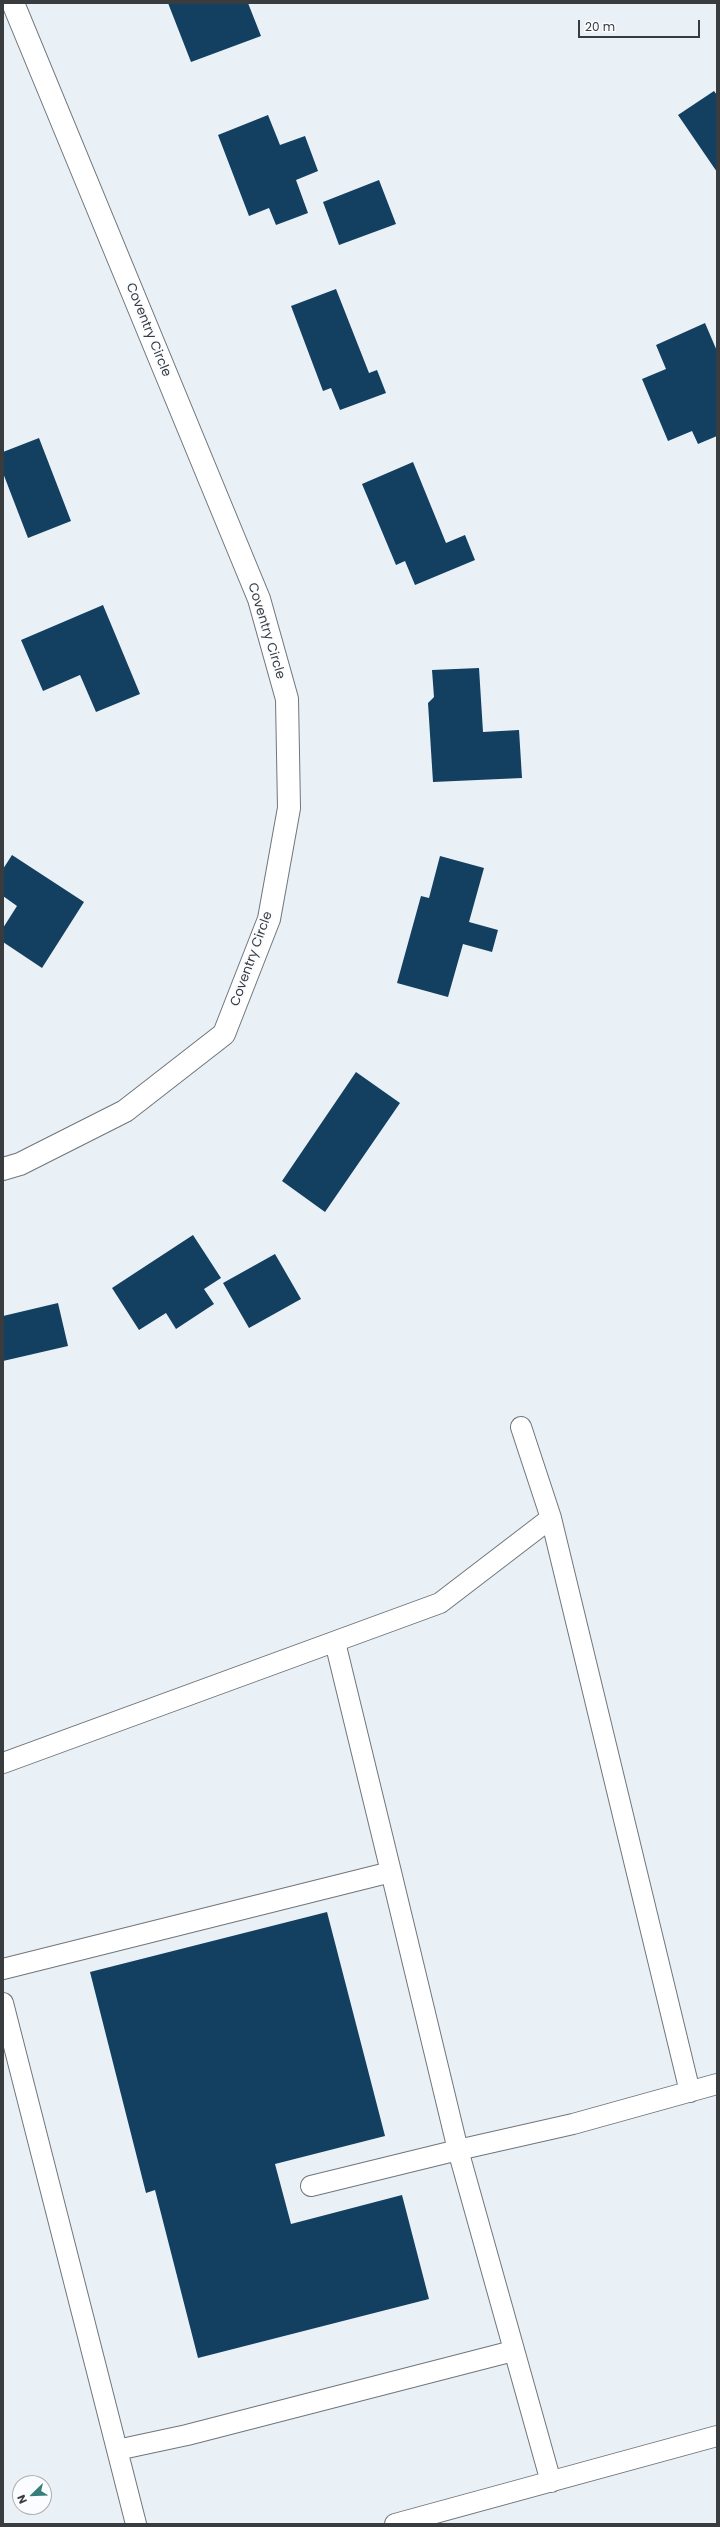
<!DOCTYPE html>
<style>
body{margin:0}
#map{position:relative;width:720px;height:2527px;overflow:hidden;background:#e9f0f6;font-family:Poppins,sans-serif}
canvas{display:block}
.frame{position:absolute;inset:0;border:4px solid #393c3e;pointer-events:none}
.north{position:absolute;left:12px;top:2475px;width:40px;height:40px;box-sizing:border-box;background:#fafcff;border:1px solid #adafb2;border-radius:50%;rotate:247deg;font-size:11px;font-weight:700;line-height:16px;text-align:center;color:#393c3e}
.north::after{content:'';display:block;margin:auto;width:14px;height:18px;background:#367e7a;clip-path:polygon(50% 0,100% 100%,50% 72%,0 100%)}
.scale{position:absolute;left:578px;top:20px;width:122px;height:18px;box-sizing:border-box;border:2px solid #393c3e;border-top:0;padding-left:5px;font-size:12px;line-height:14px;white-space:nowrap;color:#393c3e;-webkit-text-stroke:3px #fafcff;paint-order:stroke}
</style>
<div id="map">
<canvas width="720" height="2527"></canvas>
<div class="frame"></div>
<div class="north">N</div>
<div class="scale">20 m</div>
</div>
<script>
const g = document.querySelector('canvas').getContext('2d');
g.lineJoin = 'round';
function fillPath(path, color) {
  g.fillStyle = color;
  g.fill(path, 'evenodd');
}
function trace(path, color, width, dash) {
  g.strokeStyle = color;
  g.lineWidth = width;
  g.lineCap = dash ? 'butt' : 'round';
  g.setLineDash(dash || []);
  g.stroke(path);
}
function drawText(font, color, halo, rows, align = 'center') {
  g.font = font + ' Poppins,sans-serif';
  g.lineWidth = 4;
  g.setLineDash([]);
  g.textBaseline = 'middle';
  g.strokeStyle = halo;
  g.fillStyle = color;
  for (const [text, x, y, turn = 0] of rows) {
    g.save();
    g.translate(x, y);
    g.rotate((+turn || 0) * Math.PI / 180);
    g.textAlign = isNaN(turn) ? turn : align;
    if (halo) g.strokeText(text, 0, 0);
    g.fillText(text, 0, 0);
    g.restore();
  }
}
const building = new Path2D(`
 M168 3H248L261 36 191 62Z
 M714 91 717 95V172L678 115Z
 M268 115 280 145 305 136 318 171 296 180 308 213 276 225 269 208 249 216 218 135Z
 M379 180 396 224 339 245 323 202Z
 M336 289 369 373 377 370 386 393 340 410 331 388 323 391 291 306Z
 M705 323 717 351V436L698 444 692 431 668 441 642 379 666 369 656 345Z
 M39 438 71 521 28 538 3 473V452Z
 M413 462 446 543 465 535 475 560 415 585 405 561 396 565 362 484Z
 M103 605 140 694 96 712 80 675 43 691 21 640Z
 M479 668 483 732 519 730 522 778 433 782 428 703 434 697 432 670Z
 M12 855 84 902 42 968 3 942V928L17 906 3 896V869Z
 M440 856 484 868 469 922 498 930 492 952 463 944 448 997 397 983 421 896 429 898Z
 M356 1072 400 1103 325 1212 282 1181Z
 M193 1235 221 1278 204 1289 214 1304 176 1329 166 1313 139 1330 112 1288Z
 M275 1254 301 1299 249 1328 223 1283Z
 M58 1303 68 1346 3 1361V1316Z
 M327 1912 385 2136 275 2164 291 2224 402 2195 429 2299 198 2358 155 2190 146 2193 90 1972Z`);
const service = new Path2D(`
 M521 1427 551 1518 690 2092
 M335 1642 391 1872
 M3 1763 440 1603 551 1518
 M3 1969 391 1872 458 2150 311 2186
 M3 2003 136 2524
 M117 2450 187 2435 513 2351
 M551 2482 458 2150 573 2124 717 2084
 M395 2524 717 2436`);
const minor = new Path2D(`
 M3 1169 20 1164 125 1111 224 1034 269 919 289 808 287 699 259 599 13 3`);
const streetNames = [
 ["Coventry Circle",148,330,68],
 ["Coventry Circle",266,631,73],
 ["Coventry Circle",252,959,-70]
];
fillPath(building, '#133f61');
trace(service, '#70767b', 22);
trace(minor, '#70767b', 24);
trace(service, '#fff', 20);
trace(minor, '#fff', 22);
drawText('13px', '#393c3e', '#fafcff', streetNames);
</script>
